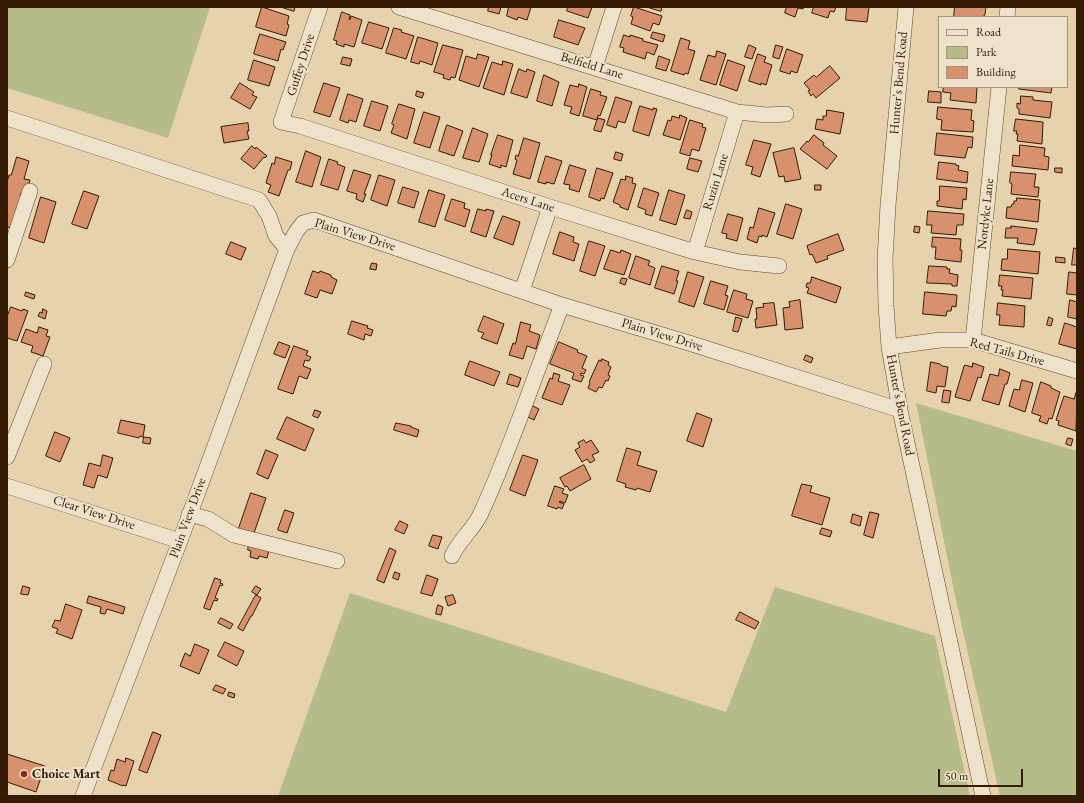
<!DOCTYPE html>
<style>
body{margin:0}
#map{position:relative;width:1084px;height:803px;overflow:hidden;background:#e6d3ad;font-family:"EB Garamond",serif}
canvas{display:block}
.frame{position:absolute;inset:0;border:8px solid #351a04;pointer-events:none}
.legend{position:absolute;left:938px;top:16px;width:130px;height:72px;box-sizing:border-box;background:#efe2ca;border:1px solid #a5927b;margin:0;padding:5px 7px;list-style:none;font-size:12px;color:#351a04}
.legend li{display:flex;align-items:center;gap:8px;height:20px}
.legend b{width:20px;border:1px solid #a5927b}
.scale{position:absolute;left:938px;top:769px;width:85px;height:18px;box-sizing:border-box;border:2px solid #351a04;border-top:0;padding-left:5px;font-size:12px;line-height:14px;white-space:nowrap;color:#351a04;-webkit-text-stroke:3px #efe2ca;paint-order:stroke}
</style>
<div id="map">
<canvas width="1084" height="803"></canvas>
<div class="frame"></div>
<ul class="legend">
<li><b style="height:5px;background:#efe2ca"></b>Road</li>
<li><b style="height:11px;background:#b6bc89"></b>Park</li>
<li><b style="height:11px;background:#d7916d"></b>Building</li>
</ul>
<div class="scale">50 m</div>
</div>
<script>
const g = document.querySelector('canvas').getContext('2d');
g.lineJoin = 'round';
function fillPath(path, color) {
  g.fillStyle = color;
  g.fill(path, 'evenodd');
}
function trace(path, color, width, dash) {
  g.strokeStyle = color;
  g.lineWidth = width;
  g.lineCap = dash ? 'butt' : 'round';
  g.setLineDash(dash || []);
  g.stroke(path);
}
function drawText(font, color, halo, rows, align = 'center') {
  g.font = font + ' "EB Garamond",serif';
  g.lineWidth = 4;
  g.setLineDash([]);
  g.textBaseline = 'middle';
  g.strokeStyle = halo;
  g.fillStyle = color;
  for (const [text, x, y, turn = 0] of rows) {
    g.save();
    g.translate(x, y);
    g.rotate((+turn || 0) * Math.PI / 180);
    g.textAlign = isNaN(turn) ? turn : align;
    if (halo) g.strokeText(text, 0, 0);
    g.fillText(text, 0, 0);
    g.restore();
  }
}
const green = new Path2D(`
 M7 7H210L168 138 7 88Z
 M916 403 1077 451V796H1000L954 591Z
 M775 587 935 636 970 796H278L350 593 726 712Z`);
const building = new Path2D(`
 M262 7 289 16 287 24 289 25 286 36 256 27Z
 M281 7H295L294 11Z
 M489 7H501L499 14 488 11Z
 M509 7H531L527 20 518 17 517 20 507 16Z
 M568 7H592L588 18 567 11Z
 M634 7 662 16 659 25 653 23 650 31 631 24 633 17 631 16Z
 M647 7H662L661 11Z
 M787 7H804L803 9 798 8 795 17 785 13Z
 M814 7H836L834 12 830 11 828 18 812 13Z
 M847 7H869L867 22 846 20Z
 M955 7H986L985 14 984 16 982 17H954Z
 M342 12 350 15 349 19 350 20 351 16 362 20 354 47 344 44V47L336 44 337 41 334 40Z
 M559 20 585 28 578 45 554 37Z
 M369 22 389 28 382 49 362 43Z
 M394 28 402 30 401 32 414 36 406 59 386 53Z
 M653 32 665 35 663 42 651 38Z
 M260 34 286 42 283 50 281 49 278 61 254 54Z
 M624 35 630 37V35L643 39V41L658 45 654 55 647 52 645 59 623 52 624 48 620 47Z
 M418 37 438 43 432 65 420 61 419 64 411 62Z
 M681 38 690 41 688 49 695 51 688 74 685 73 684 75 671 71Z
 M443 45 463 50 455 78 451 77 450 80 443 78 444 75 434 72Z
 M749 45 756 48 752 59 745 57Z
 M776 45 783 47 779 59 773 57Z
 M787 49 803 55 797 73 791 71 790 74 780 71Z
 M717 51 726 54 716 85 700 80 708 55 715 57Z
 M478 54 489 57 479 87 459 80 466 56 476 59Z
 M758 54 766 57 764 62 772 65 766 85 761 83V85L749 81Z
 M659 56 670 60 666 71 656 68Z
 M343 57 352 59 350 66 341 64Z
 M254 60 275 67 269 86 248 80Z
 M728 60 745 66 737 91 720 85Z
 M503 61 513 64 504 95 483 88 492 62 502 65Z
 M830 66 840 78 816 98 813 94 811 96 808 91 810 90 804 83 814 75 816 77Z
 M519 69 526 72 527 69 535 72 527 98 511 93Z
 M544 75 559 82 552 106 537 101Z
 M240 83 254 92 252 95 257 97 250 109 231 98Z
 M324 83 340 88 330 117 314 112Z
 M579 84 587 87 579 116 570 113 572 107 564 105 570 85 578 87Z
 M944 87H977L976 103 950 100 951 93 943 92Z
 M1019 87H1052L1051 93 1019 89Z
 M591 89 601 92 600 95 607 97 600 116 598 115 597 120 583 116Z
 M417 91 424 93 422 98 416 96Z
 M929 91 941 92V103L928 102Z
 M348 94 363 99 356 122 349 120 348 123 340 120Z
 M1021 96 1033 97V100L1052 102 1050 118 1019 114V109L1017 108V103L1020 104Z
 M616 97 632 102 625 123 618 121 616 128 607 125Z
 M372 101 388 106 380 131 364 126Z
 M399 104 415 109 407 139 391 133 394 125 392 124Z
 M640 106 653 110V108L657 109 649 136 633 131Z
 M938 107 972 110 971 120 974 121 973 132 941 130 942 120 937 119Z
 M827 110 844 113 840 134 815 129 817 119 823 120V116H826Z
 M424 112 440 117 430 148 414 143Z
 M680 115 687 118 680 140 663 135 668 120 671 121 672 116 679 118Z
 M598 118 605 120 601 132 594 130Z
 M1016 119 1043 122 1042 144 1017 141 1018 134H1016L1017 131H1014Z
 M690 120 703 124 702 127 706 128 699 151 692 149 690 156 680 153Z
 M248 123 249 131H247L249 139 224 143 221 127Z
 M447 125 463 131 454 156 439 151Z
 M473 128 488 134 479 162 463 158Z
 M937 133 973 137 972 148 968 147 965 158 935 155Z
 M498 135 513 140 506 167 501 165V168L489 164 492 155H491Z
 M814 135 824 143 823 145 837 156 827 169 800 149 807 141 808 142Z
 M524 138 540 143 530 179 513 174 517 160 515 159 516 155 518 156Z
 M754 140 771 144 760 177 751 174 753 167 746 165Z
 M1020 145 1045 148 1044 156 1049 157 1048 170 1012 166 1013 155 1019 156Z
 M252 146 255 149 256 147 267 156 265 158 264 157 254 169 241 159Z
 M794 148 801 179 785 182 784 176 779 177 773 153Z
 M306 151 321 157 312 187 296 182Z
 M616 152 623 154 621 161 614 159Z
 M546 156 562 161 554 184 546 182V184L538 182Z
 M17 157 29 161 24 179 30 180 26 194 21 193 20 196H22L12 228 7 227V182L9 175H11Z
 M276 157 292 162 290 170H288L279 196 268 192 271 185 266 183 272 163 274 164Z
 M690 158 702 161 698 172 687 169Z
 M329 159 338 162 337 164 345 167 338 190 321 185Z
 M939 162 956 164V165L959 166 958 170 968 172 967 183 937 179Z
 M570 165 586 170 579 192 569 189 570 185 564 184Z
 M597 168 613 173 604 199 601 198 600 201 589 197Z
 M1055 168H1062V173L1055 172Z
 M354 170 371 175 364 194H366L363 202 356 199 357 194 347 191Z
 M1011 172 1036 174 1034 187H1039L1038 197 1011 194 1012 184 1010 183Z
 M379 175 395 180 387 206 371 200Z
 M626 176 633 178 632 183 636 184 628 210 620 207V205L613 202 621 179 625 180Z
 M815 185H821V190H815Z
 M940 186 967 188 966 200 963 199 962 209 937 206V201H939Z
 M403 187 419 192 414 208 398 203Z
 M644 188 659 193 652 216 645 214 646 210 638 207Z
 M429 190 445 195 435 227 419 222Z
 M669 190 685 195 676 225 660 220Z
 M84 191 99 196 87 229 72 224Z
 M41 197 56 202 44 243 29 238Z
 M1017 198 1040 200 1038 222 1006 218 1007 207H1011L1012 204H1014V201H1016Z
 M452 199 465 203 464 208 470 210 465 227 445 220Z
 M786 204 802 209 793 239 777 234Z
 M759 208 775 213 767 237 762 235V237L759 236 757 243 747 239 750 227 753 228Z
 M478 209 486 211V209L494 211 486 237 471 232Z
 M687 210 692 212 690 219 684 218Z
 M928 211 964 214 963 225H957L956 235 931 233 932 225H927Z
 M728 214 743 218 737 241 726 238 727 234 722 233Z
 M503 216 520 222 513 245 494 238Z
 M915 226 920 227 919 233 914 232Z
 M1011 226 1037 229 1034 245 1017 243 1018 238H1005L1006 228H1011Z
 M560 232 574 237 573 242 579 244 574 261 553 254Z
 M838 234 844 250 827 256 828 259 816 263 812 254 810 255 807 246Z
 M933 237 961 239 960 250H962L961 262 935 259 936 247H932Z
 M589 241 605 246 595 276 580 271Z
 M231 242 246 248 241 260 226 254Z
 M1074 248 1077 249V265H1072Z
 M1008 249 1040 252 1038 274 1001 270 1002 259H1007Z
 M611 250 620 253 621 250 631 254 624 275 604 269Z
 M636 256 650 261 648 265 655 268 650 285 629 278Z
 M1056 257 1065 258V263L1056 262Z
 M372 263 377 264 376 270 370 269Z
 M662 266 679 271 676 281H678L674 294 655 288Z
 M929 266 947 267V269H950L949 273 958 275 957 286H952V284L927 283Z
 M313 271 319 273 320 271 331 275V277L337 280 332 294 320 290 317 298 305 294Z
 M688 272 704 277 694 307 679 302Z
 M1069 272 1077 273V295L1067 294Z
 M1000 275 1033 278 1031 299 1002 296 1003 290H1001L1002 286H999Z
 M812 277 841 287 836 303 807 293 809 288 806 287 807 283H810Z
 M622 278 627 279 625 285 620 283Z
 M711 281 728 286 725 295 728 296 724 310 704 304Z
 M734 290 747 294 746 299 753 301 748 318 727 312Z
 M26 292 35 295 34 299 25 296Z
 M925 292 957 295 956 307 952 306 951 311H947L946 316 923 314Z
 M800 300 803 328 785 330 783 308 790 307 789 302Z
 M1070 300 1077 302V319L1068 317Z
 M774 303 777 325 756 328 755 319H757L756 308 764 307 763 304Z
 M998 303 1025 306 1024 327 999 325 1000 315H997Z
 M11 307 22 311 23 309 28 311 17 341 7 338V317Z
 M43 309 47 311 45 319 38 316 40 312 42 313Z
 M484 316 504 324 497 344 481 338 484 333 478 331Z
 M736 317 742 319 738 332 733 331Z
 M1049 317 1053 319 1051 326 1047 325Z
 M352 321 368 326 367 328 373 330 371 336 365 334 364 340 348 334Z
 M521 322 531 325 529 331 540 335 536 349 527 346 523 359 509 355 513 343 515 344Z
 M1065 323 1077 327V349L1059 344Z
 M39 327 48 330 46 336 50 337 43 356 31 352 33 346 21 342 26 329 37 333Z
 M279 342 290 346 285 358 274 354Z
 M559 342 578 350 577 352 587 356 582 368 586 370 584 374 581 373 580 375 584 376 581 382 572 379 574 373 550 364Z
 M294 346 308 351 306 355 311 357 309 361 305 360 303 366 311 369 307 379 299 376 293 394 278 389Z
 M806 355 813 358 811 363 804 360Z
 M602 359 609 362 608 365 611 367 608 375 610 376 608 381 606 380 602 388 599 387 596 392 588 388 590 383 589 382 599 360 601 361Z
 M470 361 500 372 494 386 465 375Z
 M931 362 940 364 942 366 948 367 945 387 937 386 936 393 927 391Z
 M973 363 984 367 981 378 978 377 970 401 955 397 964 366 965 365 972 367Z
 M1000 369 1010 373 1007 384H1005L999 405 982 400 990 374 998 376Z
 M554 373 560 375 558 381 570 385 562 405 542 398 550 378 552 379Z
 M510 374 521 378 518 387 507 384Z
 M1022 380 1033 383 1025 412 1009 406 1014 389 1019 390Z
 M1041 382 1051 386V388L1060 392 1052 419 1049 418 1047 424 1039 421 1041 416 1032 413Z
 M944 390 951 391 949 403 942 402Z
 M1076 393H1077L1076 431 1058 425 1059 421 1056 420 1064 396 1074 399Z
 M533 406 539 409 534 420 528 417Z
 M315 410 321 412 318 418 313 416Z
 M697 413 712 419 703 447 687 441Z
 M287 417 314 429 305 451 277 439Z
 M121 420 145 425 143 437 140 436 139 438 118 433Z
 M396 423 411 426V427L419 430 417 437 394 430Z
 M55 432 70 438 60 462 46 456Z
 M144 437 151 438 150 444 143 443Z
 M1068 438 1073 439 1071 446 1066 444Z
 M584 440 586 443 591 440 599 452 592 455 595 460 590 463 587 459 582 462 575 450 580 447 578 443Z
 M627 448 641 452 637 465 657 471 650 492 637 488 636 490 625 487 626 484 617 481Z
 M266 450 278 455 268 479 257 474Z
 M103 455 113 458 107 478 98 475 94 488 83 485 89 463 100 466Z
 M523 455 538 460 525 496 510 490Z
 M584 465 591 479 570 491 567 486 565 487 560 478Z
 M802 484 812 486 810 492 830 498 822 525 792 516Z
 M555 486 564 489 562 493 568 495 565 503 560 501 559 502 564 504 562 509 558 507 557 509 548 506Z
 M251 493 266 498 253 536 238 531Z
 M285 510 294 513 287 533 278 530Z
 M870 512 879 514 873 538 864 535Z
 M853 514 862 517 860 526 851 523Z
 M400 521 408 525 404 534 395 530Z
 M822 528 832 531 830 537 820 534Z
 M433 535 442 537 438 549 429 546Z
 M249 545 269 550 267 558 259 556 258 559 250 557 251 551 248 550Z
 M390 548 396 551 384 583 377 580Z
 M395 572 400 574 398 580 393 578Z
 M427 575 438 579 432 596 421 593Z
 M215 578 221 580 220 583 223 584 222 586 220 585 215 598 218 599 217 601 214 600 210 610 204 608Z
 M23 586 30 588 28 595 21 594Z
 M256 586 261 589 257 595 252 592Z
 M256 595 261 598 252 616H251L243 631 238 628Z
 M453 595 456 603 448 606 445 597Z
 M89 596 125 607 123 614 107 609 105 614 100 613 101 607 87 603Z
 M66 604 82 610 72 639 56 633 58 629 52 627 55 620 60 621Z
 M438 605 443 607 441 615 436 614Z
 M740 612 759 622 755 629 736 620Z
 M221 618 233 624 230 629 218 623Z
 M225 642 244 651 237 666 218 656Z
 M195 644 209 650 199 674 180 666 185 653 190 656Z
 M216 685 226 689 223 694 213 690Z
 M229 692 235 694 234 698 228 696Z
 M153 732 161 735 147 773 139 770Z
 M7 754 45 766 36 792 7 782Z
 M126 758 134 761 126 786 123 785V786L108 780 111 770 114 771 117 759 125 762Z`);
const minor = new Path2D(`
 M320 7 281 122 300 126 550 207 695 252 740 262 779 266
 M399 7 737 112 767 115 786 114
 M906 7 888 205 885 260 886 306 889 347 900 410 983 796
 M1007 17 1008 7
 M595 67 614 7
 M7 118 259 200 269 216 276 236 287 249
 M695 252 737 112
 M7 260 30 191
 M522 291 550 207
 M973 340 999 87
 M889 347 940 340H973L1077 371
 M7 457 44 364
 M7 486 180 541
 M189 514 208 519 234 535 337 561
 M452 556C459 540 474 529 481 513 512 446 535 374 562 305
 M83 796 180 541 287 249 296 232 303 223 314 220 562 305 689 343 900 410`);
const markers = [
 [24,774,4,"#8f2418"]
];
const streetNames = [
 ["Guffey Drive",301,65,-72],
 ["Belfield Lane",592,66,17],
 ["Hunter's Bend Road",899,83,-85],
 ["Ruzin Lane",716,182,-73],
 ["Acers Lane",528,200,18],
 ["Nordyke Lane",986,214,-84],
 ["Plain View Drive",355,235,17],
 ["Plain View Drive",662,335,17],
 ["Red Tails Drive",1007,352,15],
 ["Hunter's Bend Road",900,405,79],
 ["Clear View Drive",94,513,18],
 ["Plain View Drive",188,518,-70]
];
const poiNames = [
 ["Choice Mart",32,774]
];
fillPath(green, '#b6bc89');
fillPath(building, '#d7916d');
trace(building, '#351a04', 1);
trace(minor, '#61482e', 16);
trace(minor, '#efe2ca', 15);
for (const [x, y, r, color] of markers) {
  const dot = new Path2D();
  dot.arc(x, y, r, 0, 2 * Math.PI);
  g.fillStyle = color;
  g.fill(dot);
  trace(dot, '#efe2ca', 1.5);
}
drawText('13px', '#351a04', '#efe2ca', streetNames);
drawText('bold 13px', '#351a04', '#efe2ca', poiNames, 'left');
</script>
